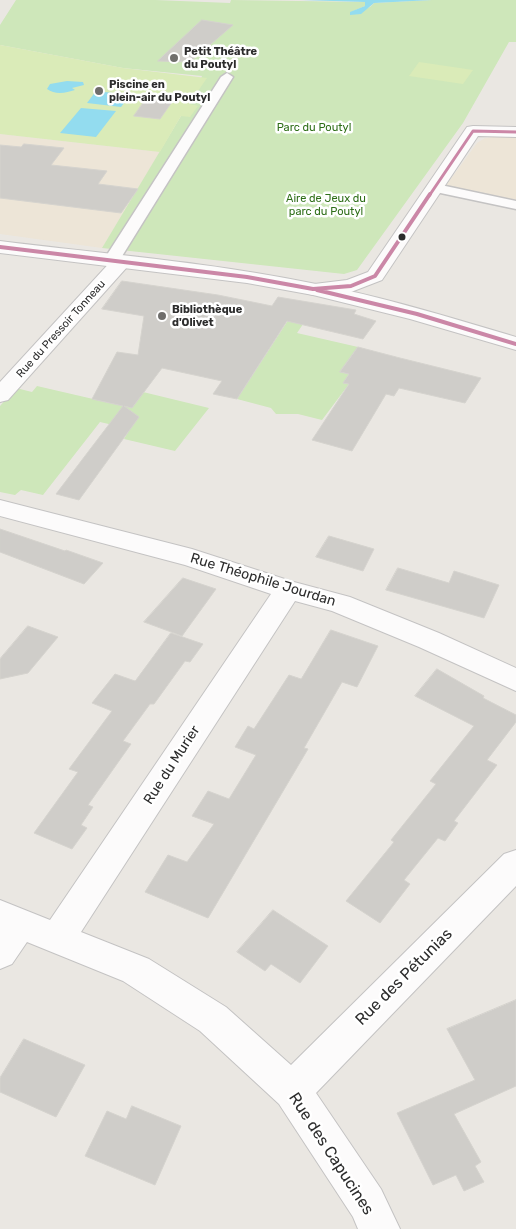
<!DOCTYPE html>
<meta charset="utf-8">
<style>
body{margin:0}
canvas{display:block;background:#eae7e2}
</style>
<canvas width="516" height="1229"></canvas>
<script>
const g = document.querySelector('canvas').getContext('2d');
g.lineJoin = 'round';
function fillPath(path, color) {
  g.fillStyle = color;
  g.fill(path, 'evenodd');
}
function trace(path, color, width, dash) {
  g.strokeStyle = color;
  g.lineWidth = width;
  g.lineCap = dash ? 'butt' : 'round';
  g.setLineDash(dash || []);
  g.stroke(path);
}
function drawText(font, color, halo, rows, align = 'center') {
  g.font = font + ' Rubik,sans-serif';
  g.lineWidth = 5;
  g.setLineDash([]);
  g.textBaseline = 'middle';
  g.strokeStyle = halo;
  g.fillStyle = color;
  for (const [text, x, y, turn = 0] of rows) {
    g.save();
    g.translate(x, y);
    g.rotate((+turn || 0) * Math.PI / 180);
    g.textAlign = isNaN(turn) ? turn : align;
    if (halo) g.strokeText(text, 0, 0);
    g.fillText(text, 0, 0);
    g.restore();
  }
}
const education = new Path2D(`
 M0 134 160 152 102 248 0 234Z
 M503 136H516V203L445 187 477 143 485 138Z`);
const green = new Path2D(`
 M16 0H155L230 3 231 0 365 2V6L351 12 370 7 374 3 432 0H516V42H509L463 123 357 270 344 274 102 248 181 116 197 106 189 105 202 76 123 68 0 45V25Z
 M298 305 314 308 297 333 358 347 340 372 349 374 344 383 349 384 322 420 298 414H276L271 408 237 399Z
 M37 386 132 408 143 392 209 408 175 451 124 439 130 429 100 422 43 495 21 490 15 495 0 492V406L16 388 32 392Z`);
const pitch = new Path2D(`
 M0 45 123 68 207 78 189 104 198 106 190 117 181 116 160 152 0 134Z
 M419 62 473 70 463 84 409 76Z`);
const water = new Path2D(`
 M301 0H432L374 3 361 14 350 15V12L365 6V2Z
 M67 81 83 82 84 85 72 88 75 90C66 93 55 95 47 89L50 84Z
 M96 91 130 95 121 107 87 103Z
 M81 108 116 111 96 137 60 133Z`);
const building = new Path2D(`
 M202 20 233 25 190 62 158 61Z
 M148 96 174 99 160 119 134 116Z
 M24 144 64 148 51 165 107 171 98 184 138 189 121 213 0 198V145L21 147Z
 M122 281 218 295 272 306 278 297 356 310 354 314 376 321 363 339 287 321 237 399 213 394 222 381 162 368 132 408 124 406 139 417 79 500 56 494 123 406 92 399 117 352 138 355 144 316 102 309Z
 M358 347 400 358 481 378 465 403 399 388 394 396 386 394 352 451 312 440 349 384 343 383 349 374 340 372Z
 M0 529 65 551 66 550 103 563 84 584 0 552Z
 M329 536 374 549 363 571 316 557Z
 M398 568 449 583 454 571 499 585 484 618 386 590Z
 M183 578 216 589 182 636 144 622Z
 M28 626 58 637 28 673 0 679V659Z
 M331 630 378 646 357 687 342 682 304 748 308 749 208 918 145 892 168 855 187 862 214 824 192 816 208 791 229 799 256 755 235 747 248 726 254 729 289 675 301 679Z
 M171 633 203 644 190 662 185 661 154 704H150L123 741 131 744 88 805 93 807 81 825 87 828 72 849 34 833 78 772 69 769 112 711 92 703 115 674 135 681Z
 M437 669 484 696 483 698 516 715V722L487 760 497 765 454 821 458 823 445 841 438 838 404 880 410 884 380 923 346 901 394 842 391 840 436 784 430 781 474 726 415 696Z
 M273 910 328 946 300 983 271 964 265 971 237 952Z
 M516 1000V1086L454 1114 481 1162 475 1166 484 1182 464 1191 456 1175 433 1185 397 1113 475 1080 447 1029Z
 M24 1039 85 1065 56 1117 0 1092V1078Z
 M132 1106 181 1126 155 1185 85 1156 107 1111 126 1119Z`);
const pedestrian = new Path2D(`
 M227 73 233 77 119 261 116 264H106L103 261 221 77Z
 M436 184 516 201V209L431 191 429 188 431 185Z`);
const minor = new Path2D(`
 M473 126 516 127V137L478 136 382 280 351 292 313 295 306 293 303 289 306 285 347 280 368 272 467 127Z
 M121 256 128 258 131 262 128 266 8 400 0 402V382L114 258Z
 M0 500 192 549 294 582 350 597 439 633 516 668V691L419 647 332 611 295 601 81 932 149 959 226 1007 291 1065 504 854 516 850V886L316 1093 381 1189 400 1229H358L353 1217 279 1104 200 1031 123 981 27 942 12 964 0 969V900L50 920 271 594 185 565 0 516Z`);
const secondary = new Path2D(`
 M0 241C104 254 209 262 311 283 381 296 448 317 516 337V350L410 319 313 295 247 283 0 253Z`);
const bus1Far1 = new Path2D(`
 M429 196 473 131 516 132`);
const bus1 = new Path2D(`
 M0 247 247 277 313 289 351 286 375 276 430 194
 M317 290 417 314 516 344`);
const markers = [
 [174,58,5,"#6f6e6c"],
 [99,91,5,"#6f6e6c"],
 [402,237,4.5,"#2d2d2d"],
 [162,316,5,"#6f6e6c"]
];
const farPoinames = [
 ["Petit Théâtre",184,52],
 ["du Poutyl",184,65],
 ["Piscine en",109,85],
 ["plein-air du Poutyl",109,98],
 ["Bibliothèque",172,310],
 ["d'Olivet",172,323]
];
const farParknames = [
 ["Parc du Poutyl",314,128],
 ["Aire de Jeux du",326,199],
 ["parc du Poutyl",326,212]
];
const farStreetnames = [
 ["Rue du Pressoir Tonneau",61,329,-48]
];
const streetNames = [
 ["Rue Théophile Jourdan",263,580,17],
 ["Rue du Murier",172,765,-57]
];
const nearStreetnames = [
 ["Rue des Pétunias",404,977,-45],
 ["Rue des Capucines",331,1154,57]
];
fillPath(education, '#ede5d7');
fillPath(green, '#cee7ba');
fillPath(pitch, '#daebb8');
fillPath(water, '#93dcef');
fillPath(building, '#cfcdc9');
trace(building, '#d5d3ce', 1);
trace(pedestrian, '#c4c3c3', 3);
trace(minor, '#c4c3c3', 2);
trace(secondary, '#c4c3c3', 2);
fillPath(pedestrian, '#fcfbfb');
fillPath(minor, '#fcfbfb');
fillPath(secondary, '#fcfbfb');
trace(bus1Far1, '#cb87a7', 3);
trace(bus1, '#cb87a7', 4);
for (const [x, y, r, color] of markers) {
  const dot = new Path2D();
  dot.arc(x, y, r, 0, 2 * Math.PI);
  g.fillStyle = color;
  g.fill(dot);
  trace(dot, '#fff', 2);
}
drawText('bold 11px', '#2d2d2d', '#fff', farPoinames, 'left');
drawText('11px', '#2e6e18', '#fff', farParknames);
drawText('11px', '#2d2d2d', '#fff', farStreetnames);
drawText('14px', '#2d2d2d', '#fff', streetNames);
drawText('16px', '#2d2d2d', '#fff', nearStreetnames);
</script>
